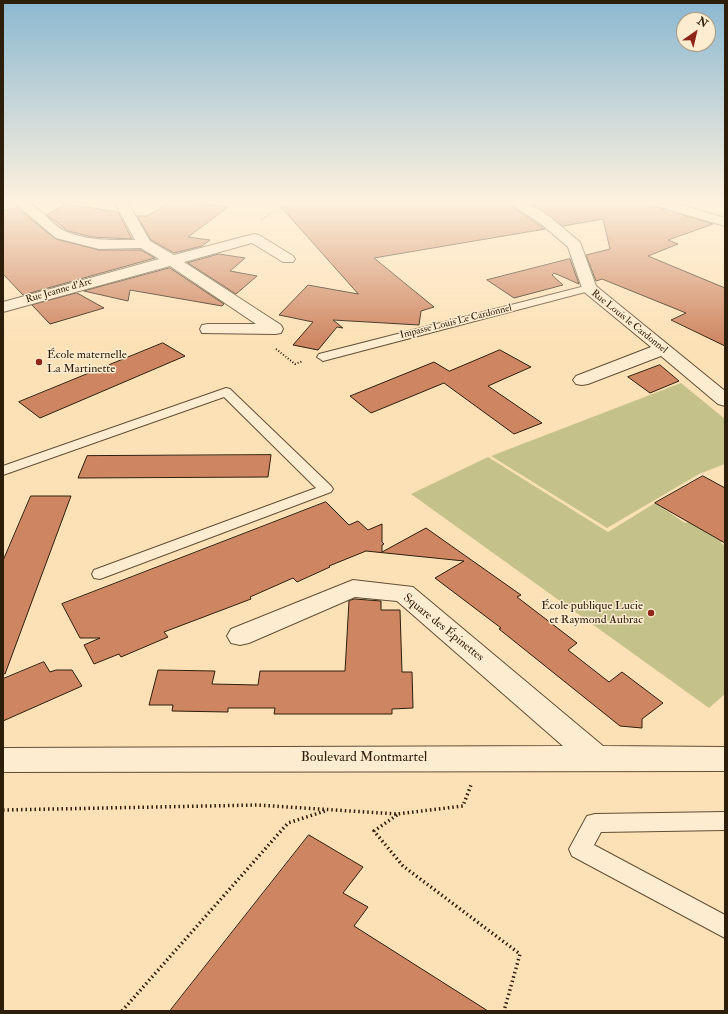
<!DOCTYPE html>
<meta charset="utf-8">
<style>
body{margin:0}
#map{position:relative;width:728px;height:1014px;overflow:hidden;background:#fde1b6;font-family:"IM FELL Double Pica",serif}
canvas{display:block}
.frame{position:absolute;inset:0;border:4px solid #2d1e0c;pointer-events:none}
.north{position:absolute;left:676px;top:12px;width:40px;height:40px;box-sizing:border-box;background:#feecd0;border:1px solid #aa9a82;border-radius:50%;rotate:34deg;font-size:11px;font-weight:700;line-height:16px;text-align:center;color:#2d1e0c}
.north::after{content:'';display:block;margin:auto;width:14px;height:18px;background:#8f2418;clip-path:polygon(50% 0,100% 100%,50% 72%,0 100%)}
</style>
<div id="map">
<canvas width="728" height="1014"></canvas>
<div class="frame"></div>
<div class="north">N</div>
</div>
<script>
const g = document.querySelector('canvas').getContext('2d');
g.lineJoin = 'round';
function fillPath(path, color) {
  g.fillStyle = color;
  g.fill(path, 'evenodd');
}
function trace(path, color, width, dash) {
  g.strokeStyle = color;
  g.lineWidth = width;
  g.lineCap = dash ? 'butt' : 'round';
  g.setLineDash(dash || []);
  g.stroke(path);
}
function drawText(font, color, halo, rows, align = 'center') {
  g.font = font + ' "IM FELL Double Pica",serif';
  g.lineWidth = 3;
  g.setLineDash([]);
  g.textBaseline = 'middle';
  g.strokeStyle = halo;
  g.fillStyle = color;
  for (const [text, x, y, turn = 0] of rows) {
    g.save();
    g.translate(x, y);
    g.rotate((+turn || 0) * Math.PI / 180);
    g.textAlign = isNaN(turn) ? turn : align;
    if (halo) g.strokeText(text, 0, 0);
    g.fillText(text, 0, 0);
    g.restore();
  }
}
const green = new Path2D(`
 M681 383 725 419V464L699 474 607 528 491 456Z
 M488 457 608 532 655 503 685 523 688 522 722 541 721 543 725 546V694L709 708 411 494Z`);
const building = new Path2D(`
 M171 201H181L228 207 188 237 210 240 202 246 174 253 151 240 137 216H147Z
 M276 201H509L510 205 545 229 374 258 434 307 421 311 419 325 333 320 343 328 337 327 318 350 293 345 313 322 279 315 308 285 358 294Z
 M527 201H645L650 205 713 224 668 240 678 244 648 256 725 288V346L671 320 686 313 602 279 596 281 586 255 610 249 603 219 563 226Z
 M66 204 118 212 132 239 92 237 68 231 47 215Z
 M17 208 56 239 99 250H141L155 258 23 295 3 274V211Z
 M219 254 245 258 230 271 257 276 236 294 188 263Z
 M570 259 579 284 554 273 552 275 563 285 514 298 487 280Z
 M170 268 224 304 222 306 130 290 128 301 84 291Z
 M77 293 104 308 50 324 32 305Z
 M163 343 185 356 40 418 19 402Z
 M500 350 531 367 488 386 542 423 514 434 444 383 371 413 350 396 434 362 449 371Z
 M660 365 679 381 650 393 628 377Z
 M271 455 268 477 78 478 87 456Z
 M703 476 725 488V543L655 503Z
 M31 496H71L5 674 3 673V561Z
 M326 502 349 525 358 521 368 530 382 524V542L384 544 382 545V552L426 528 521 595 517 597 577 643 568 650 609 682 622 672 663 703 642 719V728L620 726 499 629 501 628 435 578 464 561 366 551 329 566 330 567 297 582 293 578 250 597 251 599 164 632 168 637 121 657 119 654 94 664 84 645 100 638H80L62 604Z
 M355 599 381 601V610H400L402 672H412L413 708 392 709V714H274L275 708H228V712L172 711 173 705H149L158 670 215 671 212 684 258 685 260 671H345L349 601Z
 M44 662 50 672 56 670H72L82 686 3 721V679Z
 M309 835 363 867 343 893 368 907 354 926 488 1011H170Z`);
const pathFar2 = new Path2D(`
 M261 220 271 213 300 201`);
const pathFar1 = new Path2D(`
 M276 349 295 364 303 361`);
const path = new Path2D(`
 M3 810 257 805 397 814 463 806 471 785
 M397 815 374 831 403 866 520 954 504 1011
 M122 1011 288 823 325 811`);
const service = new Path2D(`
 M589 285 593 286 594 288 593 290 323 361 317 357 319 354Z
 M226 388 230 389 331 486 333 489 331 492 100 579 94 578 92 574 94 570 316 488 224 397 3 475V466Z
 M725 812V830L601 832 594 845 725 915V938L572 856 569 849 587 816 595 814Z`);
const minor = new Path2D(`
 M12 201C40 199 46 223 67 232 89 241 112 240 135 240L114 201H127L150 241 174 255 254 234 259 235 293 256 295 259 293 262H283L252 243 184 262 281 325 283 329 281 333 275 334 202 333 200 329 202 325 208 324H256L170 266 3 312V302L159 259 141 248 99 249 56 238Z
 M510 201H525L550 217 580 242 596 286 725 391V406L718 404 661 356 588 384 582 385 576 384 573 380 576 376 651 347 583 291 568 247 540 223 511 204Z
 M648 201H668L725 218V226L650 204Z
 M353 580 413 587 603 746 725 747V771L3 772V748L563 746 397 601 355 597 249 643 240 645 231 643 227 636 231 629Z`);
const markers = [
 [39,362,4,"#8f2418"],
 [651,613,4,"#8f2418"]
];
const farStreetnames = [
 ["Rue Jeanne d'Arc",59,291,-16],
 ["Impasse Louis Le Cardonnel",456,322,-14],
 ["Rue Louis le Cardonnel",629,322,39]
];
const poiNames = [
 ["École maternelle",47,355],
 ["La Martinette",47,369],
 ["École publique Lucie",643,606,"right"],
 ["et Raymond Aubrac",643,620,"right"]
];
const streetNames = [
 ["Square des Épinettes",443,628,39]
];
const nearStreetnames = [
 ["Boulevard Montmartel",364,758]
];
fillPath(green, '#c5c18a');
fillPath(building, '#ce8662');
trace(building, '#2d1e0c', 1);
trace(service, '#614f36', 2);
trace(minor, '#614f36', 2);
trace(pathFar2, '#2d1e0c', 1.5, [0.5, 1.5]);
trace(pathFar1, '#2d1e0c', 2, [1, 2]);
trace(path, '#2d1e0c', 3.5, [1.5, 3]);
fillPath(service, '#feecd0');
fillPath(minor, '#feecd0');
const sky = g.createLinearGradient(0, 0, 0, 343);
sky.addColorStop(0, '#8bb8d1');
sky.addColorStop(0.59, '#fef2de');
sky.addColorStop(1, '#fef2de00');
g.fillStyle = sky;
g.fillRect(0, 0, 728, 343);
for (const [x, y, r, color] of markers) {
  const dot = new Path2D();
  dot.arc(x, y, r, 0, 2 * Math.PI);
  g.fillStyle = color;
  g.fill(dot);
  trace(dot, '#feecd0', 1.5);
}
drawText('10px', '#2d1e0c', '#feecd0', farStreetnames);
drawText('12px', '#2d1e0c', '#feecd0', poiNames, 'left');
drawText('12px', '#2d1e0c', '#feecd0', streetNames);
drawText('14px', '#2d1e0c', '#feecd0', nearStreetnames);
</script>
